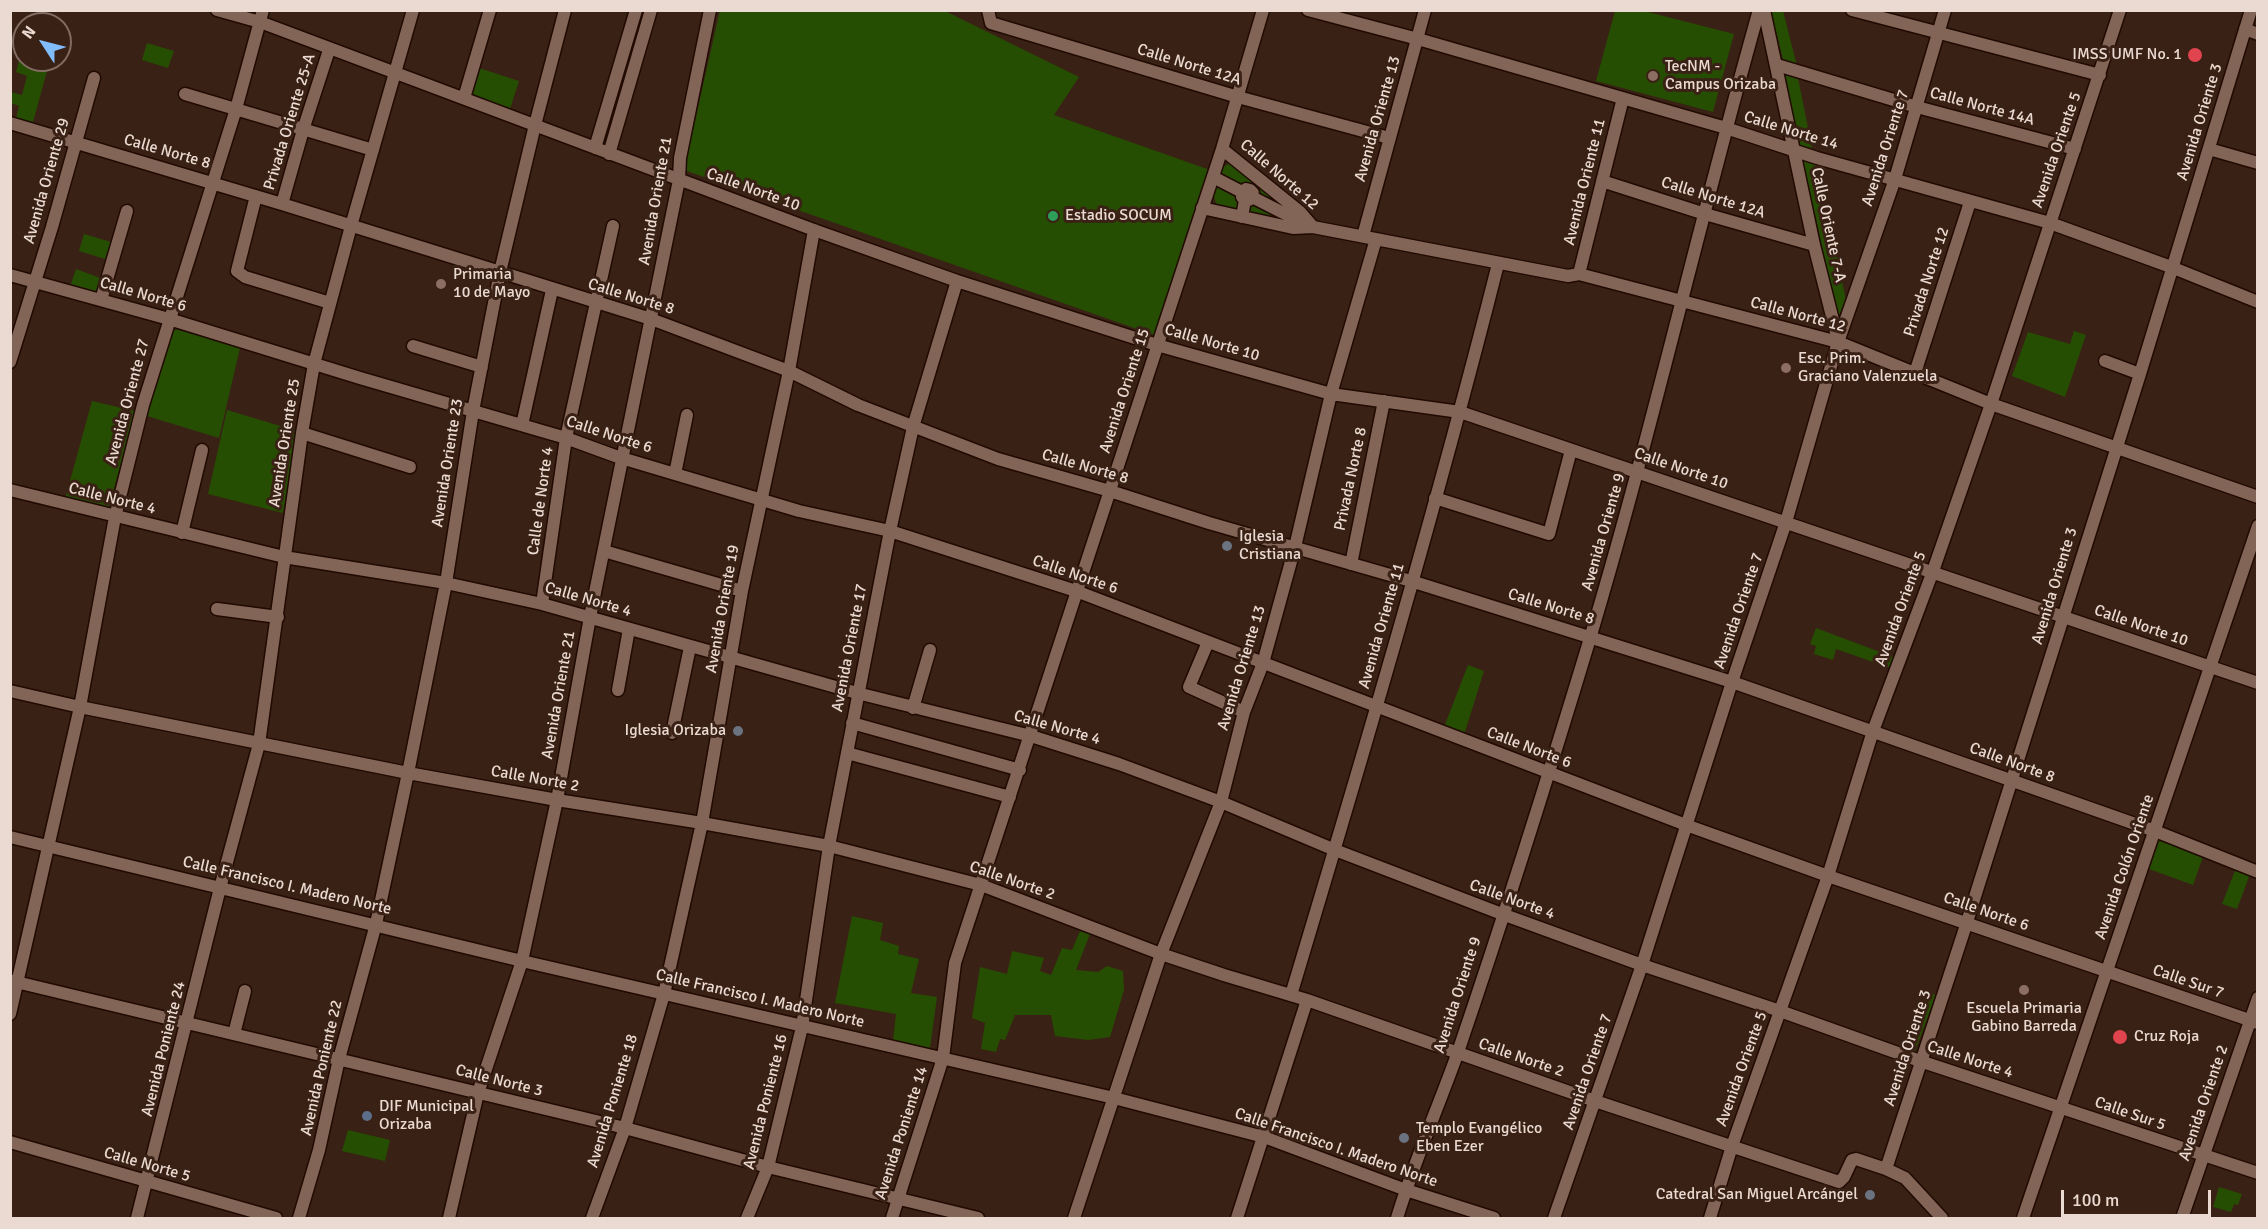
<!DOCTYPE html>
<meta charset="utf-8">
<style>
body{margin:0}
#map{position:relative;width:2268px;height:1229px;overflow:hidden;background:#3a2115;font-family:Signika,sans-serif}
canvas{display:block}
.frame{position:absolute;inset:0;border:12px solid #ebdad2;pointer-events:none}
.north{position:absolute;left:12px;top:12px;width:60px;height:60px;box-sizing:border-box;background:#3a2115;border:2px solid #816b61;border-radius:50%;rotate:306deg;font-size:16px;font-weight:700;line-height:24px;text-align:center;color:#ebdad2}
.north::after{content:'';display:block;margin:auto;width:21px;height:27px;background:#80bdfa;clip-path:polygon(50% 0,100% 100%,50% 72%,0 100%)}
.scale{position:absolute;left:2061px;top:1190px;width:150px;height:27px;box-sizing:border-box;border:3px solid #ebdad2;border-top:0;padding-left:8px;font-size:18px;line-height:21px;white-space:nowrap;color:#ebdad2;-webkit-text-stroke:4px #3a2115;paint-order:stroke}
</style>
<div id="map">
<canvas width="2268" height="1229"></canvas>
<div class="frame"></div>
<div class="north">N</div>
<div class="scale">100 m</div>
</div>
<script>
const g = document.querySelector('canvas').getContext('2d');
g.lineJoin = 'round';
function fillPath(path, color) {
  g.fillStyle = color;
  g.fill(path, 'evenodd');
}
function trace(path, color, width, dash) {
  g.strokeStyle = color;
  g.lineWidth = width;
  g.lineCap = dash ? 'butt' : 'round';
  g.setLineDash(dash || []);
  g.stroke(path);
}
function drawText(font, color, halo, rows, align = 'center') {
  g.font = font + ' Signika,sans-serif';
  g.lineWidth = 6;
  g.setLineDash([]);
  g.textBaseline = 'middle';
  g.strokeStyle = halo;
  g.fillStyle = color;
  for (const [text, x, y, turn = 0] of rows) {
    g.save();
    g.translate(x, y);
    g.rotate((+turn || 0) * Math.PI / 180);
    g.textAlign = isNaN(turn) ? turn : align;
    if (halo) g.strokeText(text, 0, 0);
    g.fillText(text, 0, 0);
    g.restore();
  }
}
const green = new Path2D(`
 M720 10 945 11 1079 77 1054 115 1210 170 1154 335 684 170Z
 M1615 11H1644L1734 34 1713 112 1596 81Z
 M1771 11H1783L1797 66 1784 63Z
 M147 43 174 51 168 68 142 60Z
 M22 49 24 60H50L33 122 16 118 19 106 11 103V92L22 95 27 76 16 72Z
 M479 68 519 81 510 109 470 95Z
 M1785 75 1798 78 1812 148 1798 145Z
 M1803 161 1817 165 1846 300 1838 318Z
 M1230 163 1289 210 1284 219 1222 207 1216 203 1214 196 1223 167Z
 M84 234 111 242 105 259 79 251Z
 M76 269 103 279 96 295 70 287Z
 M176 329 240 348 219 438 147 416 171 334Z
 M2074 331 2086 335 2065 397 2012 376 2028 332 2070 344Z
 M92 401 135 411 108 511 65 499Z
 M227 410 297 431 283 513 208 494Z
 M1816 628 1896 658 1893 669 1836 649 1833 660 1814 654 1816 646 1810 644Z
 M1468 665 1484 671 1464 735 1444 727Z
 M2160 838 2204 854 2193 885 2149 869Z
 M2236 868 2250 874 2237 909 2222 904Z
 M852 916 883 923 880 940 899 946 898 954 919 959 911 993 937 997 930 1048 893 1040 896 1014 835 1003Z
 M1080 931 1090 934 1076 970 1098 972 1107 966 1123 971 1124 990 1110 1037 1088 1040 1055 1036 1051 1015H1015L1005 1040 1000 1039 996 1052 981 1049 985 1023 972 1018 980 967 1007 974 1012 951 1044 958 1040 971 1051 975 1062 948 1072 950Z
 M1926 991 1936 995 1914 1054 1904 1051Z
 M348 1130 390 1140 385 1161 342 1151Z
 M2219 1187 2242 1194 2238 1205 2234 1204 2231 1212 2213 1207Z`);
const minor = new Path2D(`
 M217 10 260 22 814 230 957 281 1157 345 1331 394 1460 412 2258 683
 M988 10 991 23 1238 97 1389 138
 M1308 10 1418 39 1726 128 1817 158 2050 223 2171 267 2258 302
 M1764 10 1814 245 1838 340
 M1852 10 2100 75
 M2245 29 2258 34
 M1777 65 1917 107 2075 149
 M185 94 373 150
 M464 98 490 10
 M10 123 282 204 651 319 789 371 858 405 998 459 1110 491 1209 523 1411 581 1732 682 2155 831 2258 872
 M595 148 636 10
 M1222 149 1300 212 1313 227
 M2209 149 2258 163
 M609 154 651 10
 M1213 177 1242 192
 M1602 181 1705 214 1814 245
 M256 196 237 271 245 277 330 303
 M1252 197 1297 220
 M282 204 303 130 329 50
 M1202 208 1293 228 1313 227 1568 276 1579 274 1838 342 1991 404 2258 497
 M1242 217 1245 200 1242 197V192L1246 189 1250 190 1253 193 1252 197 1249 200H1245
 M1363 236 1425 10
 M1579 274 1623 98
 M10 275 169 319 360 378 566 438 618 457 799 511 890 531 1076 591 1686 825 1828 876 2258 1023
 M101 300 127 211
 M413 346 482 367
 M2105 361 2140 374
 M10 362 52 227 94 78
 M1915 373 1970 202
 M522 425 552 290
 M302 433 410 467
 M675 474 687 415
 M10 490 284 557 446 583 542 604 857 693 1031 736 1119 764 1221 802 1335 850 1502 914 1642 965 1780 1011 1920 1061 2258 1173
 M1435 498 1549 534 1571 450
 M182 533 202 450
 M604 551 742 591
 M1351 564 1384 401
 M542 604 566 438 613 226
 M217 609 278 617
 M1208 642 1189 687 1244 712
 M618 690 629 629
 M10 691 80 707 408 773 557 800 702 823 829 846 981 885 1161 954 1224 975 1307 1000 1595 1101 1839 1182 1844 1177 1852 1160 1856 1159 1886 1169 1905 1178 1942 1218
 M913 708 930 650
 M852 723 1020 770
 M672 733 690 647
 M847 753 1010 797
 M10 837 522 961 1114 1098 1264 1137 1406 1190 1494 1218
 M12 981 625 1128 768 1167 978 1218
 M1291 995C1364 752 1436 509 1498 264
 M10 1014 80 707 115 517 143 405 236 109 263 10
 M234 1034 245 991
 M10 1142 276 1218
 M1886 1169 1967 922 2140 374 2251 10
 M137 1218 220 888 259 744 302 433 314 364 351 226 413 10
 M299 1218 319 1150 339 1059 376 924 408 773 446 583 473 411 500 272 535 125 565 10
 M449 1218 478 1093 522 961 557 800 590 617 679 180 680 158 710 10
 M592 1218 625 1128 664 994 702 823 742 591 789 371 814 230
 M747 1218 768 1167 802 1027 829 846 890 531 913 427 957 281
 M892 1218 943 1058 955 963 1222 149 1263 10
 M1074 1218 1161 954 1221 802 1244 712 1263 663 1295 547 1331 394 1376 239
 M1237 1218 1307 1000
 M1397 1218C1414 1162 1438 1108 1458 1052 1505 914 1549 774 1591 635 1653 428 1700 218 1759 10
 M1554 1218 1642 965 1732 682 1786 522 1838 342 1895 179 1945 10
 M1710 1218 1732 1146 1828 876 1873 731 1933 571 1991 404 2120 10
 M2023 1218 2258 526
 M2182 1218 2258 998`);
const markers = [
 [2195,55,8,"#e0444e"],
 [1653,76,6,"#8d6e63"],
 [1053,216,6,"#2e9e5b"],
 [441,284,6,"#8d6e63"],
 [1786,368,6,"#8d6e63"],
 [1227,546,6,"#6b7280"],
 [738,731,6,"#6b7280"],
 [2024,990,6,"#8d6e63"],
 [2120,1037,8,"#e0444e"],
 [367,1116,6,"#5c6f8a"],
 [1404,1138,6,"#6b7280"],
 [1870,1195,6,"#6b7280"]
];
const poiNames = [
 ["IMSS UMF No. 1",2182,55,"right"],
 ["TecNM -",1665,67],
 ["Campus Orizaba",1665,85],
 ["Estadio SOCUM",1065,216],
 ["Primaria",453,275],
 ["10 de Mayo",453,293],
 ["Esc. Prim.",1798,359],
 ["Graciano Valenzuela",1798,377],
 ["Iglesia",1239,537],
 ["Cristiana",1239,555],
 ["Iglesia Orizaba",726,731,"right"],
 ["Escuela Primaria",2024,1009,"center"],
 ["Gabino Barreda",2024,1027,"center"],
 ["Cruz Roja",2134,1037],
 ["DIF Municipal",379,1107],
 ["Orizaba",379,1125],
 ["Templo Evangélico",1416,1129],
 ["Eben Ezer",1416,1147],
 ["Catedral San Miguel Arcángel",1858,1195,"right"]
];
const streetNames = [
 ["Calle Norte 12A",1189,65,17],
 ["Calle Norte 14A",1982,107,15],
 ["Avenida Oriente 13",1378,119,-74],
 ["Privada Oriente 25-A",290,122,-73],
 ["Avenida Oriente 3",2200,122,-73],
 ["Calle Norte 14",1791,131,17],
 ["Avenida Oriente 7",1886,148,-72],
 ["Avenida Oriente 5",2057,150,-71],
 ["Calle Norte 8",167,152,16],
 ["Calle Norte 12",1279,175,41],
 ["Avenida Oriente 29",47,181,-74],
 ["Avenida Oriente 11",1585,182,-76],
 ["Calle Norte 10",753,190,20],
 ["Calle Norte 12A",1713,198,17],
 ["Avenida Oriente 21",656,201,-80],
 ["Calle Oriente 7-A",1828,225,78],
 ["Privada Norte 12",1927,282,-72],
 ["Calle Norte 6",143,295,16],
 ["Calle Norte 8",631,297,17],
 ["Calle Norte 12",1798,315,15],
 ["Calle Norte 10",1212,343,16],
 ["Avenida Oriente 15",1125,391,-72],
 ["Avenida Oriente 27",128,402,-75],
 ["Calle Norte 6",609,435,18],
 ["Avenida Oriente 25",285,443,-81],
 ["Avenida Oriente 23",448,463,-81],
 ["Calle Norte 8",1085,467,16],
 ["Calle Norte 10",1681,469,19],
 ["Privada Norte 8",1351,479,-78],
 ["Calle Norte 4",112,499,14],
 ["Calle de Norte 4",541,501,-82],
 ["Avenida Oriente 9",1604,532,-74],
 ["Calle Norte 6",1075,575,19],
 ["Avenida Oriente 3",2055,586,-73],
 ["Calle Norte 4",588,600,16],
 ["Calle Norte 8",1551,607,17],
 ["Avenida Oriente 19",723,609,-80],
 ["Avenida Oriente 5",1901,609,-70],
 ["Avenida Oriente 7",1739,611,-71],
 ["Avenida Oriente 11",1382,626,-74],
 ["Calle Norte 10",2141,626,19],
 ["Avenida Oriente 17",850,648,-79],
 ["Avenida Oriente 13",1242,668,-73],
 ["Avenida Oriente 21",559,695,-80],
 ["Calle Norte 4",1057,728,16],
 ["Calle Norte 6",1529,748,21],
 ["Calle Norte 8",2012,763,20],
 ["Calle Norte 2",535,779,10],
 ["Avenida Colón Oriente",2125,867,-71],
 ["Calle Norte 2",1012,881,19],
 ["Calle Francisco I. Madero Norte",287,886,13],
 ["Calle Norte 4",1512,900,20],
 ["Calle Norte 6",1986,912,19],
 ["Calle Sur 7",2188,982,19],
 ["Avenida Oriente 9",1458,995,-72],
 ["Calle Francisco I. Madero Norte",760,999,13],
 ["Avenida Oriente 3",1908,1048,-72],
 ["Avenida Poniente 24",164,1049,-76],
 ["Calle Norte 2",1521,1058,19],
 ["Calle Norte 4",1970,1060,18],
 ["Avenida Poniente 22",322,1068,-77],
 ["Avenida Oriente 5",1742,1069,-70],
 ["Avenida Oriente 7",1588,1072,-71],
 ["Calle Norte 3",499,1081,14],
 ["Avenida Poniente 18",613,1101,-73],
 ["Avenida Poniente 16",766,1102,-76],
 ["Avenida Oriente 2",2204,1103,-71],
 ["Calle Sur 5",2130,1114,19],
 ["Avenida Poniente 14",902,1133,-72],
 ["Calle Francisco I. Madero Norte",1336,1148,19],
 ["Calle Norte 5",147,1165,16]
];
fillPath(green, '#264e02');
trace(minor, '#200a02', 15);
trace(minor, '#836557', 12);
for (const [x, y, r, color] of markers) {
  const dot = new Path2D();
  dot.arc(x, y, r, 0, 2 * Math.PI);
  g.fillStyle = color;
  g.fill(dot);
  trace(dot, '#3a2115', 2);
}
drawText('16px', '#ebdad2', '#3a2115', poiNames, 'left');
drawText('16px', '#ebdad2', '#3a2115', streetNames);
</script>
